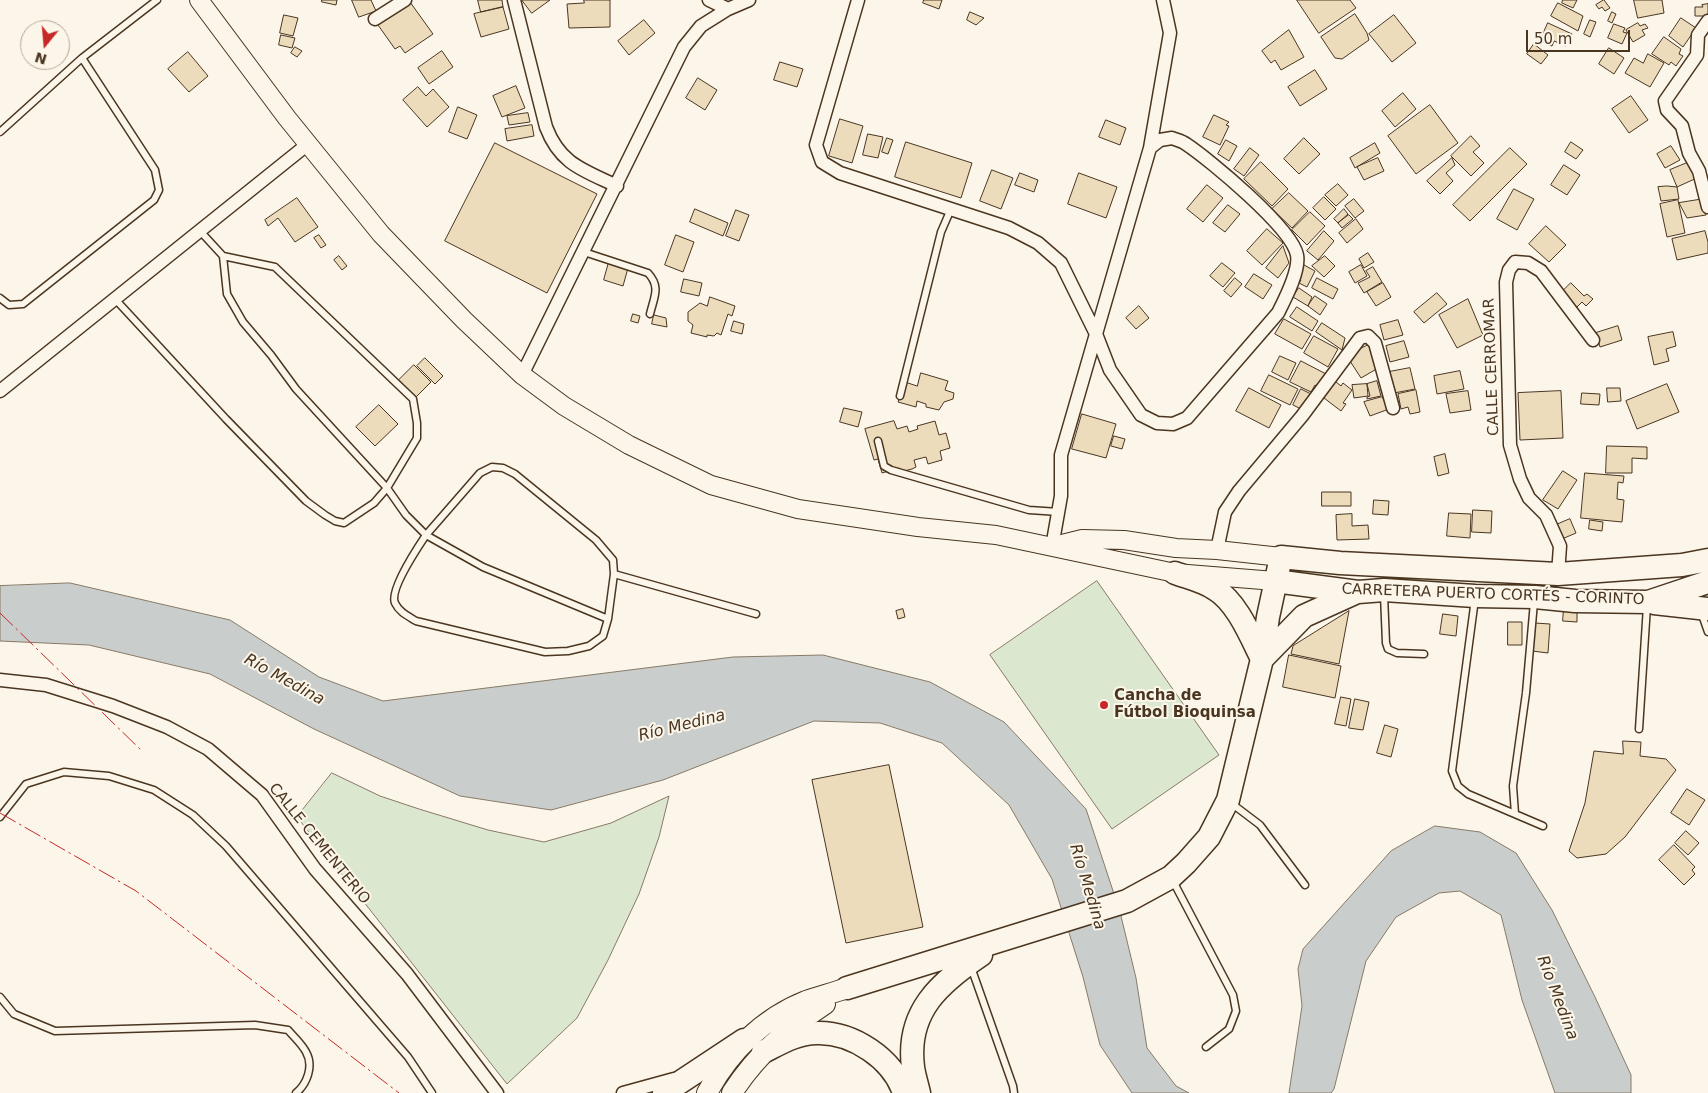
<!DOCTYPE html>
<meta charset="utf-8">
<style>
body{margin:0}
#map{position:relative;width:1708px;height:1093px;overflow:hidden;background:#fbf6e9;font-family:"DejaVu Sans",sans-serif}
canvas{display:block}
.north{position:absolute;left:20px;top:20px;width:50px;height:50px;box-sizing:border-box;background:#fbf6e9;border:1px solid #b4a999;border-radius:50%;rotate:197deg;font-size:14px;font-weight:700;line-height:20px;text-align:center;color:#4a3520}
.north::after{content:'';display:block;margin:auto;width:18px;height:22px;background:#c62828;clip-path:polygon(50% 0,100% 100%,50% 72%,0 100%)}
.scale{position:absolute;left:1526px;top:30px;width:104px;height:22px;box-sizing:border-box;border:2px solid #4a3520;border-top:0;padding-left:6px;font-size:15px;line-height:18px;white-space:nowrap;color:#4a3520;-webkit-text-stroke:4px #fbf6e9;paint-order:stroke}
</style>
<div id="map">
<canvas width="1708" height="1093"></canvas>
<div class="north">N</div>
<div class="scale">50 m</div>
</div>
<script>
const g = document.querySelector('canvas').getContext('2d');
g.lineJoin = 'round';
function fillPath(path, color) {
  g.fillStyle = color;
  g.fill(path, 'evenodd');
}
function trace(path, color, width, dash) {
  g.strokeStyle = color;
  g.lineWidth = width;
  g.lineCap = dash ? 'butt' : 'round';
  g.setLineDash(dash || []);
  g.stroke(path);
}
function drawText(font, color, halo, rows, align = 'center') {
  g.font = font + ' "DejaVu Sans",sans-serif';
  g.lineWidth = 4;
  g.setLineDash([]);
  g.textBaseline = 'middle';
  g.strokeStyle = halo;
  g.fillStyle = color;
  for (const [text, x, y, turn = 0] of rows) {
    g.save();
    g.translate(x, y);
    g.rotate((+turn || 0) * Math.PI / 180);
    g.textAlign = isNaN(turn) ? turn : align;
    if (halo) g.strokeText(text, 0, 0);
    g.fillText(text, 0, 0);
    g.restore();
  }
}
const green = new Path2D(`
 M1097 581 1219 755 1112 829 990 655Z
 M332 773 380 796 419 809 488 830 544 842 611 823 669 796 659 837 639 894 608 960 577 1018 507 1084 297 817Z`);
const water = new Path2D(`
 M70 583 230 620 319 677 383 701 733 657 823 655 930 682 1004 722 1086 809 1120 912 1136 978 1147 1048 1176 1086 1189 1093H1132L1100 1045 1083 977 1052 879 1009 805 942 743 880 723 814 721 663 780 551 810 460 796 314 729 210 674 89 645 0 641V586Z
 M1435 826 1480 832 1516 853 1552 910 1595 997 1631 1075V1093H1555L1522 1000 1501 915 1460 891 1439 893 1396 917 1366 961 1334 1089 1331 1093H1289L1302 1006 1298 969 1303 949 1391 851Z`);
const building = new Path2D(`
 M322 0H337L336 5 322 2Z
 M352 0H371L376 11 359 17Z
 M478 0H502L503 7 481 12Z
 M522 0H550L532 13Z
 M584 0H610V27L569 28 567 4 584 3Z
 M924 0H942L939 9 923 3Z
 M1297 0H1350L1356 8 1319 33Z
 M1563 0H1577L1573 8 1562 3Z
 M1604 0 1610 8 1605 11 1602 7 1599 9 1596 5Z
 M1634 0H1662L1664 13 1638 18Z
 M410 2 433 34 405 53 400 46 395 49 378 25Z
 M1558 3 1583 16 1578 31 1551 16Z
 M1708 4V16H1695V7H1703L1702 5Z
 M503 7 509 29 481 37 474 14Z
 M970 12 984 18 976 25 967 20Z
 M1612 12 1616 14 1612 23 1608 21Z
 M1355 14 1367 33 1369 40 1342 59 1335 58 1321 37Z
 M284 15 298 18 293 36 280 33Z
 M1394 15 1416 43 1392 62 1369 34Z
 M1681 18 1696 28 1683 47 1669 36Z
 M644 20 655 33 629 55 618 41Z
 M1590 20 1596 22 1590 37 1584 34Z
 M1548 23 1572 34 1566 46 1554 41 1552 46 1540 41Z
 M1638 23 1640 26 1645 24 1648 28 1642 30 1645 35 1633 42 1626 30Z
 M1614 24 1625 28 1623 32 1627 33 1622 44 1608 38Z
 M1289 30 1304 57 1281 70 1275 60 1271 63 1262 51Z
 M281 35 295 38 292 48 279 45Z
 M1664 37 1681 49 1679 54 1683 56 1676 66 1671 62 1669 65 1652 54Z
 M1534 44 1548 55 1541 64 1527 54Z
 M295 47 302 51 297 57 291 53Z
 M1609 48 1624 58 1614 74 1599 64Z
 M442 51 453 67 429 84 418 68Z
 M188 52 208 76 189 92 168 69Z
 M1648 54 1664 63 1650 87 1625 73 1634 58 1643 63Z
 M780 62 803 69 797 87 774 80Z
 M1315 70 1327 89 1300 106 1288 87Z
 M698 78 717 90 705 110 686 98Z
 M516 86 525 108 502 117 493 96Z
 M418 87 426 96 433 89 449 107 427 127 403 100Z
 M1403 93 1416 109 1395 127 1382 111Z
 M1631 96 1648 120 1629 133 1612 109Z
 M1430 105 1458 143 1416 174 1388 136Z
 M458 107 477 115 467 139 449 132Z
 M528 113 530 122 509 125 507 116Z
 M1214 115 1229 122 1226 125 1229 126 1220 145 1203 137Z
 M840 119 863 126 852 163 829 156Z
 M1106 120 1126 128 1120 145 1099 137Z
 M532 125 534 136 507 141 505 129Z
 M868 134 883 137 878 158 863 155Z
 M1471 136 1480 146 1473 152 1484 163 1471 176 1451 156Z
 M887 138 893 140 888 154 882 152Z
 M1304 138 1320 154 1299 174 1284 159Z
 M1226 140 1237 146 1229 161 1218 154Z
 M906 142 972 163 961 198 895 177Z
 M1571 142 1583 150 1576 159 1565 152Z
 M495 143 597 194 547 293 445 241Z
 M1375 143 1380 153 1355 168 1350 158Z
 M1671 146 1680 160 1665 168 1657 154Z
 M1250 148 1259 155 1244 176 1234 169Z
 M1510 148 1527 164 1470 221 1453 205Z
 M1378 158 1384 171 1364 180 1357 167Z
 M1452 158 1455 165 1446 173 1453 181 1440 194 1427 181Z
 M1692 161 1699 177 1677 187 1670 170Z
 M1261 162 1288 189 1272 206 1244 179Z
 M1564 165 1580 175 1567 195 1551 185Z
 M992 170 1013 178 1001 209 980 201Z
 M1020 173 1038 180 1034 192 1015 185Z
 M1079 173 1117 187 1106 218 1068 204Z
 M1338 184 1348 195 1336 206 1325 195Z
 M1207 185 1223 198 1203 222 1187 209Z
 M1667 186 1677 187 1679 199 1661 201 1658 187Z
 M1514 189 1534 199 1517 230 1497 219Z
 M1289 193 1308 211 1292 228 1272 209Z
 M1324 197 1336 209 1325 220 1313 208Z
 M297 198 318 227 295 242 278 218 268 226 265 220Z
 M1354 199 1364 211 1355 218 1345 206Z
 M1704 199 1706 215 1687 218 1679 203Z
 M1678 200 1685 233 1667 237 1660 204Z
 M1228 205 1240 214 1225 232 1213 223Z
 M695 209 728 223 723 236 690 222Z
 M1344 209 1348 214 1338 223 1334 219Z
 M736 210 749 215 739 241 726 236Z
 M1310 212 1325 226 1307 245 1292 230Z
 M1349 215 1353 219 1342 228 1338 223Z
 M1356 219 1363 229 1347 243 1339 233Z
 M1546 226 1566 245 1549 262 1529 244Z
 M1267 229 1283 243 1262 265 1247 251Z
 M1324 231 1334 241 1318 260 1307 251Z
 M1705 231 1708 242V253L1677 260 1672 239Z
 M319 235 326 245 321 248 314 238Z
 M676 235 694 242 683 272 665 265Z
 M1283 246 1289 263 1278 278 1266 268Z
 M1368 253 1374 262 1364 268 1359 259Z
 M339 256 347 266 342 270 334 260Z
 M1325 256 1335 266 1324 277 1312 266Z
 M609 262 628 268 623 286 604 280Z
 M1222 263 1235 273 1223 287 1210 276Z
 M1304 265 1315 271 1307 287 1299 283 1301 280 1298 278Z
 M1361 265 1367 276 1355 283 1349 272Z
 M1373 267 1382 282 1364 293 1358 283 1370 277 1366 271Z
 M1254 274 1272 285 1263 299 1245 287Z
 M1235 278 1242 284 1231 297 1224 291Z
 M1317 278 1338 289 1333 299 1312 288Z
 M684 279 702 283 699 296 681 292Z
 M1383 283 1391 297 1376 306 1367 292Z
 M1571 283 1584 296 1587 294 1593 299 1586 306 1582 302 1577 307 1562 292Z
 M1299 288 1312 297 1308 306 1293 297Z
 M1437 293 1447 304 1424 323 1414 312Z
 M1315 296 1327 304 1320 315 1308 306Z
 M710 297 735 306 732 316 728 314 721 335 717 333 714 336 707 335V337L691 333 693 325 688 321V312L700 303 707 306Z
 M1468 299 1483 335 1457 348 1439 315Z
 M1139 306 1149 318 1136 329 1126 318Z
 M1297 307 1318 321 1312 331 1290 317Z
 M633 314 640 316 638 323 631 321Z
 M654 315 666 318 667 327 652 324Z
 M1284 319 1311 334 1302 349 1275 334Z
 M1398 320 1403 335 1384 340 1380 325Z
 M734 321 744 324 742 334 731 331Z
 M1322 323 1345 338 1342 350 1316 332Z
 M1618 326 1622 340 1600 347 1596 333Z
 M1673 332 1676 346 1666 349 1669 361 1654 365 1648 337Z
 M1314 336 1338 349 1328 367 1304 353Z
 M1404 341 1409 357 1390 362 1386 346Z
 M1372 343 1380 367 1361 378 1348 358 1352 353Z
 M1280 356 1296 363 1288 380 1272 372Z
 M425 358 443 376 435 384 417 366Z
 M1301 361 1328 375 1321 389 1315 385 1311 392 1290 382Z
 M414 365 431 382 416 397 399 380Z
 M1410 368 1415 389 1394 393 1389 372Z
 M1460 371 1464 389 1437 394 1434 376Z
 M921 373 948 381 945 390 954 393 953 399 944 402 939 410 926 407V404L917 401 916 407 898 402 905 382 917 386Z
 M1269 375 1298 389 1290 405 1261 391Z
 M1377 381 1381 396 1367 399V397L1370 396 1367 384Z
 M1336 382 1341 386 1343 383 1352 390 1343 403 1346 404 1341 411 1324 398Z
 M1367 384 1368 396 1354 398 1352 385Z
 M1667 384 1679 412 1637 429 1626 401Z
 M1249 388 1281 405 1269 428 1236 411Z
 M1607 388H1620L1621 401 1608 402Z
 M1301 389 1311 394 1303 410 1293 405Z
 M1416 390 1420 412 1410 414 1408 407 1401 409 1398 394Z
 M1468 391 1471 410 1450 413 1446 394Z
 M1561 391 1563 438 1520 440 1518 393Z
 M1582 393 1600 394 1599 405 1581 404Z
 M1382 397 1389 409 1370 416 1364 402Z
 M379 405 398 424 375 446 356 427Z
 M844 408 862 412 858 427 840 422Z
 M1082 414 1116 424 1106 458 1072 449Z
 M894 421 897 429 907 426 909 432 918 429 917 426 935 421 939 435 946 433 950 448 940 451 942 460 928 464 926 457 914 460 916 467 912 469 900 472 899 468 882 473 878 459 874 460 865 429Z
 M1114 436 1125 439 1122 449 1111 446Z
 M1607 446 1647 447V459L1632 458V473H1606Z
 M1445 454 1449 473 1438 476 1434 457Z
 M1563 471 1577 480 1558 509 1543 500Z
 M1585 473 1624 476 1623 483 1618 482 1617 499 1624 500 1622 522 1581 518Z
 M1322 492H1351V506H1322Z
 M1374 500 1389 501 1388 515 1373 514Z
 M1473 510 1492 511 1491 533 1472 532Z
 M1449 513 1471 514 1470 538 1447 536Z
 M1352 514V526L1368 525 1369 539 1337 540 1336 515Z
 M1570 519 1576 533 1562 539 1556 525Z
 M1590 520 1603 522 1602 531 1589 529Z
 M1564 608H1577V622L1563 621Z
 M903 609 905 617 898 619 896 611Z
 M1349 611 1339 664 1291 654 1293 646Z
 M1443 614 1458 616 1456 636 1440 634Z
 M1508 622H1522V645H1508Z
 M1535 623 1550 624 1548 653 1532 651Z
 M1289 655 1341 666 1335 698 1283 687Z
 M1341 697 1351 699 1346 726 1335 724Z
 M1355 699 1369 702 1363 730 1349 728Z
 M1385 725 1398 729 1391 757 1377 753Z
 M1623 741 1641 742 1640 756 1666 759 1676 770 1625 837 1606 854 1577 858 1569 851 1585 803 1594 751 1623 754Z
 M889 765 923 927 846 943 812 780Z
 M1687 789 1705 800 1689 825 1671 813Z
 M1686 831 1699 843 1688 855 1675 843Z
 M1674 845 1695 867 1692 870 1695 874 1684 885 1659 860Z`);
const lane = new Path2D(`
 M0 132 82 58
 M584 252 648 273C661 287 654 297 650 314
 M223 256 227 294 243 322 271 355 296 389 387 488 406 515 426 535 483 567 608 619
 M0 298 9 305 23 304 154 200 159 190 155 170 82 58 157 0
 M115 299 226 419 306 501 325 515 335 521 344 523 374 503 387 488 417 438V423L413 399 275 267 223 256 200 231
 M900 396 941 232 951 209
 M878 441 884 466 891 470 1029 510 1059 512
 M492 467 503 468 515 474 596 540 613 560 614 574 608 619 603 636 589 646 568 651 545 652 416 621C408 616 399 612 395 603 389 590 418 547 426 535L480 473Z
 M614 574 756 614
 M1384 595 1386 643 1388 649 1397 653 1424 654
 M1475 599 1452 771 1458 786 1468 794 1543 826
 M1701 612 1708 632
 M1639 729 1647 606
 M1231 803 1260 825 1305 885
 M1515 814 1513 786 1526 693 1534 602
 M0 817 26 784 64 772 109 776 154 790 193 815 226 846 408 1057 432 1093
 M1173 881 1233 995 1236 1011 1229 1029 1206 1047
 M971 967 1013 1086 1014 1093
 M0 997 14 1014 55 1031 255 1025 288 1030C294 1037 302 1044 306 1052 314 1066 307 1084 296 1093`);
const street = new Path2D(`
 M514 0 546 127C560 164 583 170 617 186
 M709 0 728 9
 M858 0 816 145 822 162 840 173 1009 228 1038 243 1061 263 1096 334 1061 455V496L1052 547
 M375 19 405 0
 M1708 21 1698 35 1697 55 1665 101 1667 110 1682 126 1689 153 1699 171 1708 207
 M1172 138C1177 140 1182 141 1186 144 1210 160 1292 228 1297 255 1300 271 1285 299 1278 313L1187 418 1173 424 1157 423 1141 415 1110 370 1096 334 1150 148 1160 140Z
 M1150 148 1170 33 1163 0
 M522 375 684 47 701 26 728 9 749 0
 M0 391 308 144
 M1217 550 1225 512 1239 491 1302 416 1360 338 1368 336 1375 343 1393 408
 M1558 574 1560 546 1546 515 1529 498 1520 479 1510 445 1506 282 1509 270 1515 262 1528 263 1541 271 1593 340
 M0 680 46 685 113 706 167 727 208 749 262 795 315 869 407 974 497 1093
 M623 1093 674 1079`);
const secondary = new Path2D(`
 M199 0 287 118 381 234 464 320 522 375 564 406 629 445 711 485 798 509 918 527 996 535 1175 573 1275 581
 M1058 545 1082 539 1124 540 1176 548 1217 550 1281 557`);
const primary = new Path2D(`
 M707 1093C729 1052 763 1018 806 1001 820 996 833 993 847 988
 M732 1093C757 1054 786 1030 825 1004`);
const highway = new Path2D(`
 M1175 573C1189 578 1203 581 1215 589 1237 602 1251 637 1262 659
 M1275 581 1358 592 1384 590 1475 596 1535 597 1575 601 1648 602 1708 582
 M1654 603 1708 609
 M1262 659 1304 616 1357 592
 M847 988 1127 901 1171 877 1186 863 1209 837 1228 800 1262 659 1268 617 1281 557 1340 563 1558 574 1682 565 1708 560
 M763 1052C781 1043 797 1033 817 1033 853 1032 893 1059 904 1093
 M664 1093 744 1040
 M919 1093C917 1084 914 1075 913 1067 906 1011 940 983 981 955`);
const power = new Path2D(`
 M0 613 143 752
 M0 813 136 891 399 1093`);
const markers = [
 [1104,705,5,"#c62828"]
];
const streetNames = [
 ["CALLE CERROMAR",1492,367,-92],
 ["CARRETERA PUERTO CORTÉS - CORINTO",1493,595,2],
 ["CALLE CEMENTERIO",319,844,51]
];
const poiNames = [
 ["Cancha de",1114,696],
 ["Fútbol Bioquinsa",1114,713]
];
const waterNames = [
 ["Río Medina",284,680,29],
 ["Río Medina",682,726,-14],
 ["Río Medina",1087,887,73],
 ["Río Medina",1557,998,69]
];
fillPath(green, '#dce7d0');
trace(green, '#887966', 1);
fillPath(water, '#c9cecd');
trace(water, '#887966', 1);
fillPath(building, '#ecdcbc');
trace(building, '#4a3520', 1);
trace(lane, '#4a3520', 9);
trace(street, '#4a3520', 15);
trace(secondary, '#4a3520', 20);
trace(primary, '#4a3520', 22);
trace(highway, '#4a3520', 25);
trace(lane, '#fbf6e9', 6);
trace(street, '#fbf6e9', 12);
trace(secondary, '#fbf6e9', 18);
trace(primary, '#fbf6e9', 20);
trace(highway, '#fbf6e9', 22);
trace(power, '#c62828', 1, [18, 4, 2.5, 4]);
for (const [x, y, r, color] of markers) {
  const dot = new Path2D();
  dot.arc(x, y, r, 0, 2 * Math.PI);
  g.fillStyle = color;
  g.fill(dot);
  trace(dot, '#fbf6e9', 2);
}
drawText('15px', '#4a3520', '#fbf6e9', streetNames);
drawText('bold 15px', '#4a3520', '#fbf6e9', poiNames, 'left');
drawText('italic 16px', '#4a3520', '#fbf6e9', waterNames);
</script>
